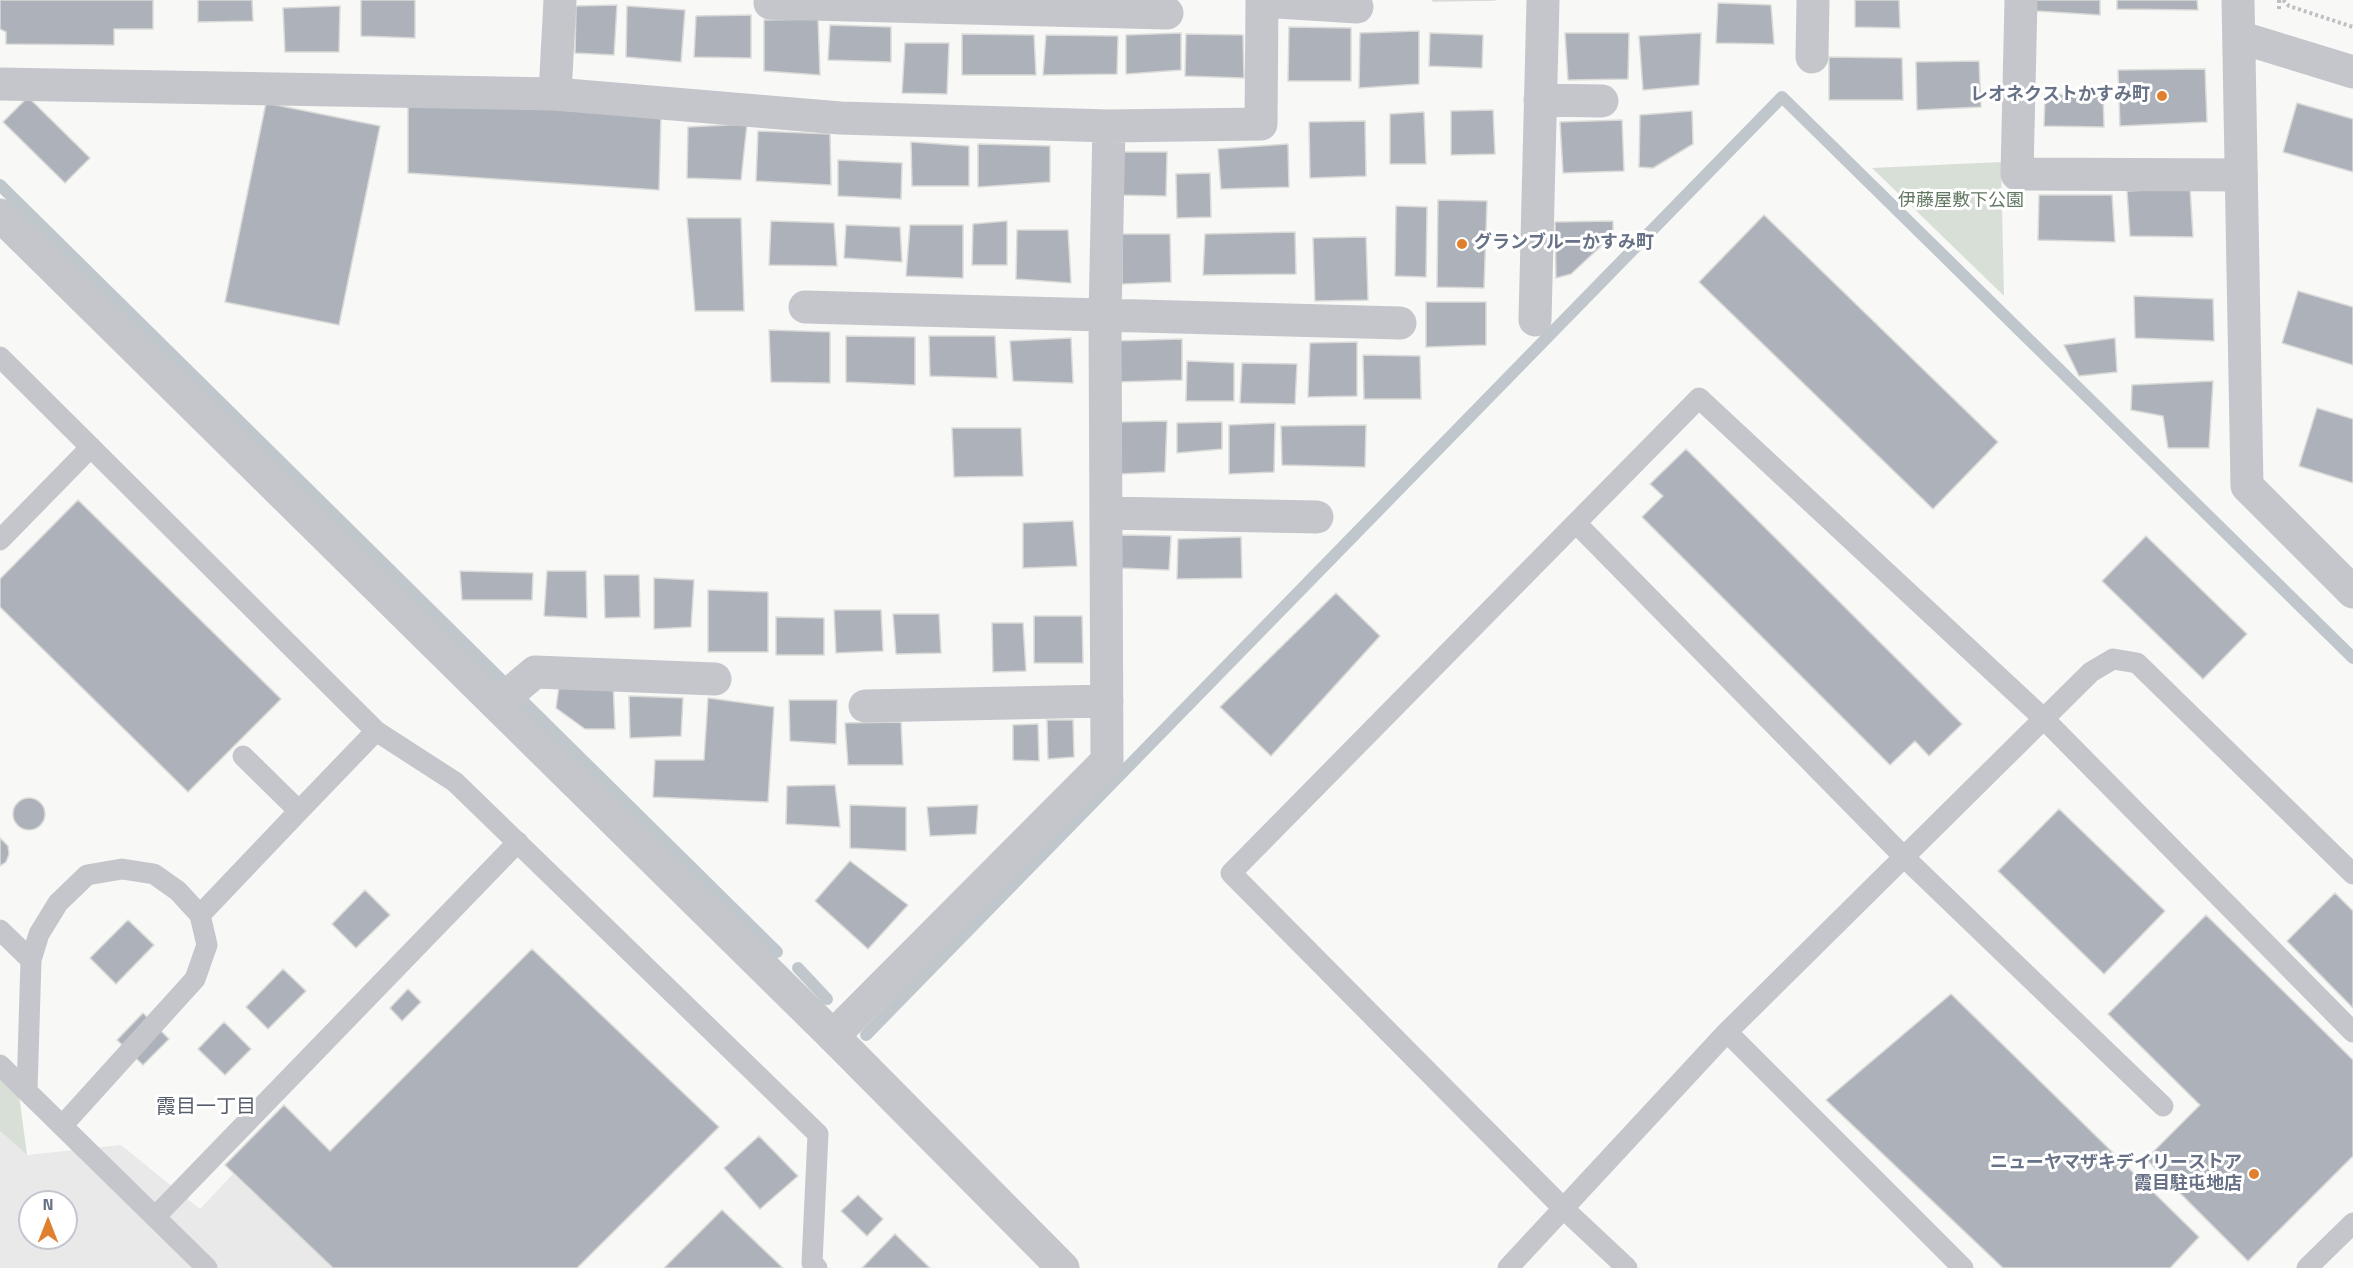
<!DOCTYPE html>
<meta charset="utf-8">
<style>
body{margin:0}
#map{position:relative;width:2353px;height:1268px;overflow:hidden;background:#f8f8f6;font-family:"Titillium Web",sans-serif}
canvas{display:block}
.north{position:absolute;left:18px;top:1190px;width:60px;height:60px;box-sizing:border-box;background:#fff;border:2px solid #c3c7cf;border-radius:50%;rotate:0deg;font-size:16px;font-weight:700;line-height:24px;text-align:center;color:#687286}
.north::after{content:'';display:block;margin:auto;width:21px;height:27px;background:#e07f2e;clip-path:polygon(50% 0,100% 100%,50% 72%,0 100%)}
</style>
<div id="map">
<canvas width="2353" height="1268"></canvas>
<div class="north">N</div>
</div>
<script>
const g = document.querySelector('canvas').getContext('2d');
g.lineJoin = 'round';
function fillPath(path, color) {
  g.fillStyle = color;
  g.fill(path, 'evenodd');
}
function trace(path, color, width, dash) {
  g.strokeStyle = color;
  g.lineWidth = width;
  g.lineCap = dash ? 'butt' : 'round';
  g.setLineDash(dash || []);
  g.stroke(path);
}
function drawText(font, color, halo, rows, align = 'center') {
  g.font = font + ' "Titillium Web","Noto Sans JP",sans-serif';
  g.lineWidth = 6;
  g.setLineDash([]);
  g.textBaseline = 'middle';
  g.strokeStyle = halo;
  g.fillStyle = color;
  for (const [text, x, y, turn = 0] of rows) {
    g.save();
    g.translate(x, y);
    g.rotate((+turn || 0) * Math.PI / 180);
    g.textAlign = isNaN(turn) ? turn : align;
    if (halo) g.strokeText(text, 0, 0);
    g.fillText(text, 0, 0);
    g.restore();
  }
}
const built = new Path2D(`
 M0 1131 27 1155 121 1145 200 1209 233 1174 333 1268H0ZM30 1202H66V1238H30Z`);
const green = new Path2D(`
 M2001 162 2004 296 1872 168Z
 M0 1077 19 1095 27 1155 0 1131Z`);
const stream = new Path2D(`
 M0 185 777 952
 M798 968 827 999
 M866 1035 1782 97 2353 658`);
const building = new Path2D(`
 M0 0H153V29H114V45L6 44V32L0 29Z
 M198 0H252L253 21 198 22Z
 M361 0H415V38L361 36Z
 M1433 0H1495L1433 1Z
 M1855 0H1899L1900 28 1855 27Z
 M2036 0H2100V15L2036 11Z
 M2117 0H2197L2198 10 2117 9Z
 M1718 3 1771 5 1774 44 1716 43Z
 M617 5 614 55 575 53 576 6Z
 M340 6 339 52H285L283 8Z
 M627 6 685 10 681 62 626 57Z
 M751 15V58L694 57 696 16Z
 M818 19 820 75 764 71V20Z
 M830 25 891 27V62L828 60Z
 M1289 27 1351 28V81H1288Z
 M1419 31V84L1359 88 1360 33Z
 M1181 33V70L1126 74V35Z
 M1430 33 1483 35 1482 68 1429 66Z
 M1565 33H1629L1628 79 1568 80Z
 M1701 33 1699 85 1643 90 1639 36Z
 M962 34 1034 35 1036 75H962Z
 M1186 34 1243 35 1244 78 1185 76Z
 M1046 35 1118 36 1117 74 1043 75Z
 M905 43H949L947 94 902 93Z
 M1829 57 1902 58 1903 100H1829Z
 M1979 61 1981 107 1917 110 1916 62Z
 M2205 69 2207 122 2120 126 2118 70Z
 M2103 93 2104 127 2044 126 2045 95Z
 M28 97 90 158 65 183 3 122Z
 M408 102 661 114 659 190 408 173Z
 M266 103 380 126 339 325 225 302Z
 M2297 103 2353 119V172L2283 152Z
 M1493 110 1495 154 1451 155V111Z
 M1692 111 1693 144 1653 168 1639 167 1640 115Z
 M1424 112 1426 164H1390V114Z
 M1622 120 1624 171 1563 173 1560 122Z
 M1365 121 1366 176 1310 178 1309 122Z
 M747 124 741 180 687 178 688 127Z
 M758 131 830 134 831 185 756 181Z
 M911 142 969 146V186H912Z
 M978 144 1050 146V182L978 187Z
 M1288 144 1289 187 1221 189 1218 149Z
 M1118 152H1167L1166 196 1117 195Z
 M838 160 902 163 901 199 838 196Z
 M1210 173 1211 217 1177 218 1176 174Z
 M2190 188 2193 237 2130 236 2127 191Z
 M2039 195H2112L2115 242 2038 240Z
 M1438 200 1487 201 1484 288 1437 287Z
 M1396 206 1427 207 1426 277 1395 276Z
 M1764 215 1998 442 1933 509 1699 282Z
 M687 218H741L744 311H695Z
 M771 221 834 223 837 266 769 265Z
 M1007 221V265H972L973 224Z
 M1613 221V235L1571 274 1556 278 1555 222Z
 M846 225 900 227 902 262 844 258Z
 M910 225H963V278L906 276Z
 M1017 230H1068L1071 283 1016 279Z
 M1295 232 1296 274 1203 275 1205 234Z
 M1122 234H1170L1171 282 1122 284Z
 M1366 237 1368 300 1315 301 1313 238Z
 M2298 291 2353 307V365L2282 343Z
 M2134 296 2213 299 2214 341 2135 338Z
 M1426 302H1486V345L1426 347Z
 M769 330 830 332V383L771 382Z
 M846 336 915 337V385L846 382Z
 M929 336H995L997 378 930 376Z
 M1071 338 1073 383 1013 381 1010 341Z
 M2115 338 2117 372 2079 376 2064 345Z
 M1182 339V380L1116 382 1114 341Z
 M1357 342V396L1308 397 1310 343Z
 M1363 355 1420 356 1421 399H1364Z
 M1187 361 1234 363V401H1186Z
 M1242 363 1297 364 1295 404 1240 403Z
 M2213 381 2209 448H2168L2163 416 2131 410 2132 385Z
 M2317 408 2353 419V483L2299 466Z
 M1167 421 1165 472 1118 474 1121 422Z
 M1222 422V449L1177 453V423Z
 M1275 423 1274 472 1229 474V425Z
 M1366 425 1365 467 1282 465 1281 426Z
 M952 428H1021L1023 476 954 477Z
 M1686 449 1962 724 1929 756 1915 741 1890 765 1642 517 1663 496 1650 484Z
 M78 500 281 699 188 792 0 607V579Z
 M1073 521 1077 566 1023 568V523Z
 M1121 535 1171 536 1169 570 1121 568Z
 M2146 536 2247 634 2203 679 2102 581Z
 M1241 537 1242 578 1177 579 1178 539Z
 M460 571 533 573 532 600H462Z
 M547 571H586L587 618 544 616Z
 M604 575H639L640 617 605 618Z
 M654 578 694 580 691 627 654 629Z
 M708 590 768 592V652H708Z
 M1336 593 1380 636 1271 756 1220 707Z
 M834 610H881L883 651 836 653Z
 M893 614H939L941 653 896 654Z
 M1034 616H1082L1083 663H1034Z
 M776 617 824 618V655H776Z
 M992 623H1023L1026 671 993 672Z
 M560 679 613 682 615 729H585L556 708Z
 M629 696 683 698 681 736 630 738Z
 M708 698 774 707 768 802 653 797 655 760H704Z
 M789 700H837L836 744 790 741Z
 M1047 720H1073L1074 757 1048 759Z
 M901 722 903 765H848L845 723Z
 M1038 724 1039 761 1013 760V725Z
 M835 785 840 827 786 824 787 786Z
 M13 814a16 16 0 1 1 32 0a16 16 0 1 1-32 0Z
 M850 805 906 807V851L850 848Z
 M978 805 976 834 930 836 927 807Z
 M2059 809 2165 911 2104 974 1998 871Z
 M0 838 8 846 9 854 6 862 0 866Z
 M850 861 908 905 868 949 815 901Z
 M365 890 390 915 356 948 332 924Z
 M2335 893 2353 911V1008L2287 941Z
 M2206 915 2353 1060V1156L2248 1261 2146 1159 2200 1105 2108 1014Z
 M128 920 154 945 116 984 90 958Z
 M532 949 719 1127 577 1268H333L225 1165 284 1105 330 1151Z
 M283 969 306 991 268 1029 246 1007Z
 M408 989 421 1002 402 1021 390 1008Z
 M1951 994 2199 1237 2170 1268H2003L1826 1100Z
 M143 1013 169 1039 143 1065 117 1040Z
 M224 1022 251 1049 225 1075 198 1049Z
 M759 1136 798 1176 760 1209 724 1168Z
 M858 1195 883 1219 867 1236 841 1211Z
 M722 1210 783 1268H664Z
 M895 1234 930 1268H862Z`);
const path = new Path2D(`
 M2279 0V11
 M2283 0 2289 6 2353 27`);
const service = new Path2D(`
 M0 357 376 731 455 782 818 1134 812 1263 817 1268
 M1576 523 1904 857 2163 1106
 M0 540 91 447
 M243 756 299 811 376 731
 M200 915 299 811
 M0 930 31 960
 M1727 1032 1963 1268
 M0 1065 207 1268
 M27 1091 31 960 39 934 58 903 87 875 122 869 154 874 178 891 200 915 207 945 195 979 62 1126
 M155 1217 518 842
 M1508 1268 1727 1032 2091 672 2113 659 2137 663 2353 874
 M1627 1268 1564 1209 1231 873 1699 398 2044 719 2353 1032
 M2307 1268 2353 1223`);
const minor = new Path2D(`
 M771 0 770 3 1167 13
 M2021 0 2017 174 2241 175
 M1262 1 1357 7
 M1812 57 1813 0
 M0 84 555 94 840 118 1109 126 1261 124 1262 0
 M555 94 560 0
 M1540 100 1602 101
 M805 307 1400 323
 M1535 320 1543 0
 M1107 513 1317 517
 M497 704 535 672 715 679
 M865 706 1107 701
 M833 1036 1107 761 1105 316 1109 126`);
const tertiary = new Path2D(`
 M2238 0 2247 486 2353 592
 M2239 37 2353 72
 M0 215 833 1036 1063 1268`);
const markers = [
 [2162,96,6,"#e07f2e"],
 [1462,244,6,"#e07f2e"],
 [2254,1174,6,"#e07f2e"]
];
const poiNames = [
 ["レオネクストかすみ町",2150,96],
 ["グランブルーかすみ町",1474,244,"left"],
 ["ニューヤマザキデイリーストア",2242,1164],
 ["霞目駐屯地店",2242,1185]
];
const parkNames = [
 ["伊藤屋敷下公園",1961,202]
];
const neighbourhoodNames = [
 ["霞目一丁目",206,1108]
];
fillPath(built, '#e9e9e9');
fillPath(green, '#d8dfd7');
trace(stream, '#bfc7cd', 12);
fillPath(building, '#adb2ba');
trace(building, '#dadad8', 1.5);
trace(path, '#bebfc2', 4, [3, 3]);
trace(service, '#c4c6cb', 21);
trace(minor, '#c4c6cb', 33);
trace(tertiary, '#c4c6cb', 33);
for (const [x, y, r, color] of markers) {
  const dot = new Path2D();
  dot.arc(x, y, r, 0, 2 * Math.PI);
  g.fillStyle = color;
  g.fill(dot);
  trace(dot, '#fff', 2);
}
drawText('bold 18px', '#687286', '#fff', poiNames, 'right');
drawText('18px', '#637863', '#fff', parkNames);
drawText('20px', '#565d6b', '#fff', neighbourhoodNames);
</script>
